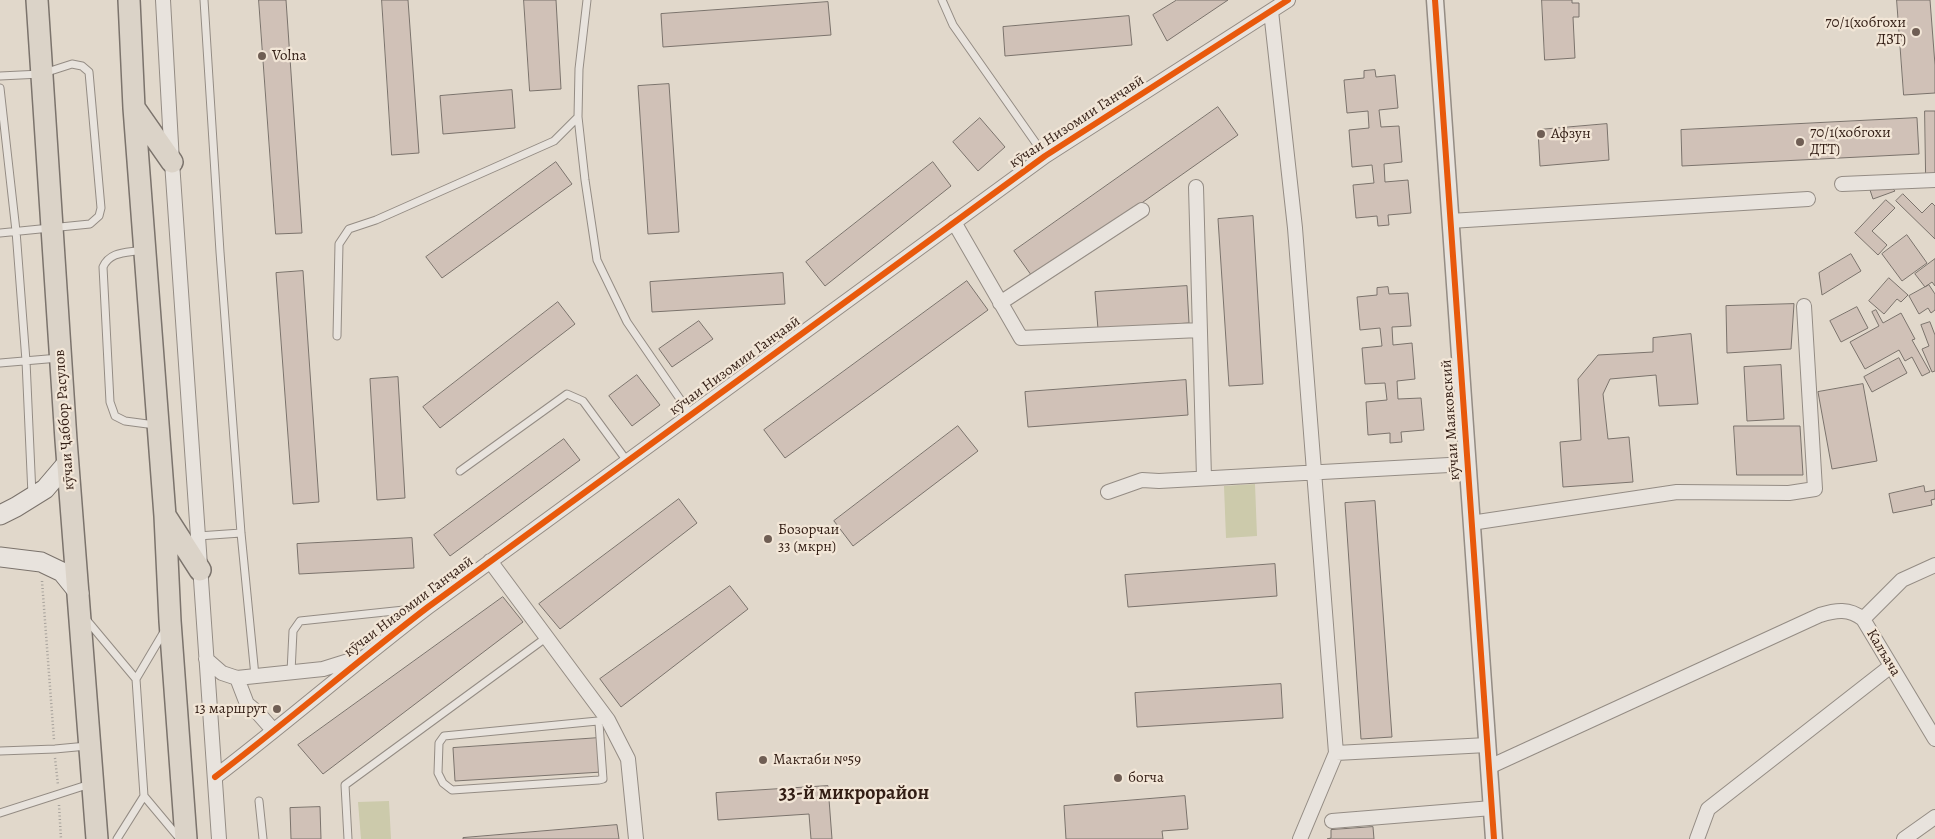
<!DOCTYPE html>
<meta charset="utf-8">
<style>
body{margin:0}
canvas{display:block;background:#e1d8cb}
</style>
<canvas width="1935" height="839"></canvas>
<script>
const g = document.querySelector('canvas').getContext('2d');
g.lineJoin = 'round';
function fillPath(path, color) {
  g.fillStyle = color;
  g.fill(path, 'evenodd');
}
function trace(path, color, width, dash) {
  g.strokeStyle = color;
  g.lineWidth = width;
  g.lineCap = dash ? 'butt' : 'round';
  g.setLineDash(dash || []);
  g.stroke(path);
}
function drawText(font, color, halo, rows, align = 'center') {
  g.font = font + ' Alegreya,serif';
  g.lineWidth = 4.5;
  g.setLineDash([]);
  g.textBaseline = 'middle';
  g.strokeStyle = halo;
  g.fillStyle = color;
  for (const [text, x, y, turn = 0] of rows) {
    g.save();
    g.translate(x, y);
    g.rotate((+turn || 0) * Math.PI / 180);
    g.textAlign = isNaN(turn) ? turn : align;
    if (halo) g.strokeText(text, 0, 0);
    g.fillText(text, 0, 0);
    g.restore();
  }
}
const green = new Path2D(`
 M1255 484 1257 536 1226 538 1224 486Z
 M389 801 391 839H361L358 802Z`);
const building = new Path2D(`
 M259 0H286L302 233 276 234Z
 M382 0H408L419 153 392 155Z
 M524 0H556L561 89 530 91Z
 M1177 0H1228L1167 41 1153 15Z
 M1542 0H1572V3H1579V17H1573L1575 58 1545 60Z
 M1897 0H1930L1935 65V93L1904 95Z
 M828 2 831 35 663 47 661 14Z
 M1129 16 1132 45 1005 56 1003 27Z
 M1375 70 1376 77 1395 75 1398 108 1379 110 1381 127 1399 126 1402 162 1384 164 1385 182 1408 180 1411 213 1388 215 1389 225 1378 226 1377 216 1356 218 1353 185 1374 183 1372 165 1352 167 1349 130 1369 128 1368 111 1347 113 1344 80 1364 78V71Z
 M669 84 679 232 648 234 638 86Z
 M512 90 515 128 443 134 440 96Z
 M1218 107 1238 135 1034 279 1014 251Z
 M1925 111H1935V175L1926 176Z
 M980 118 1005 147 978 171 953 142Z
 M1917 118 1919 154 1682 166 1681 130Z
 M1607 124 1609 160 1540 166 1538 130Z
 M556 162 572 184 442 278 426 257Z
 M933 162 951 186 825 286 806 262Z
 M1888 183 1895 191 1873 199 1870 190Z
 M1903 194 1922 213 1932 203 1935 206V239L1896 201Z
 M1886 200 1895 208 1872 231 1887 245 1878 255 1855 233Z
 M1253 216 1263 384 1229 386 1218 219Z
 M1907 235 1927 263 1902 281 1882 254Z
 M1851 254 1861 271 1822 295 1819 273Z
 M1935 259V286L1932 282 1925 287 1915 274Z
 M303 271 319 502 293 504 276 273Z
 M783 273 785 304 652 312 650 282Z
 M1889 278 1908 295 1901 302 1897 299 1884 314 1869 301Z
 M967 281 988 310 785 458 764 430Z
 M1929 285 1935 294V310L1931 313 1928 308 1919 314 1909 296Z
 M1187 286 1189 323 1098 329 1095 292Z
 M1388 287 1389 294 1408 293 1411 326 1392 327 1393 345 1412 343 1415 379 1397 381 1398 399 1421 398 1424 430 1401 432 1402 442 1390 443V433L1368 435 1366 402 1387 400 1385 383 1365 384 1362 348 1382 346 1380 328 1360 330 1357 297 1377 295V288Z
 M558 302 575 324 440 428 423 407Z
 M1794 304 1791 349 1727 353 1726 306Z
 M1857 307 1868 328 1841 342 1830 321Z
 M1876 310 1883 323 1901 313 1915 339 1912 340 1930 372 1922 376 1912 357 1905 361 1899 350 1865 369 1850 342 1879 326 1872 312Z
 M699 321 713 339 672 367 659 349Z
 M1930 322 1935 335V371L1932 372 1922 349 1929 346 1921 325Z
 M1691 334 1698 404 1659 406 1656 375 1610 379 1603 394 1608 439 1629 437 1633 482 1563 487 1560 442 1581 440 1578 379 1598 355 1653 352V338Z
 M1899 358 1907 373 1872 392 1864 377Z
 M1781 365 1784 419 1747 421 1744 367Z
 M637 375 660 405 632 426 609 396Z
 M398 377 405 498 377 500 370 379Z
 M1186 380 1188 415 1028 427 1025 392Z
 M1863 384 1877 461 1832 469 1818 392Z
 M958 426 978 451 853 546 834 521Z
 M1734 426H1800L1803 475H1737Z
 M564 439 580 460 450 556 434 535Z
 M1924 486 1925 492 1935 490V499L1931 500 1932 505 1893 513 1889 494Z
 M679 499 697 523 560 629 539 604Z
 M1375 501 1392 737 1361 739 1345 503Z
 M412 538 414 568 299 574 297 544Z
 M1275 564 1277 596 1128 607 1125 575Z
 M730 586 748 609 621 707 600 679Z
 M503 597 523 622 323 774 298 745Z
 M1281 684 1283 718 1137 727 1135 693Z
 M599 738 602 772 455 781 453 748Z
 M828 786 832 839H811L809 814 718 820 716 793Z
 M1185 796 1188 829 1162 831 1163 839H1066L1064 806Z
 M320 807 321 839H291L290 808Z
 M617 825 619 839H463V838Z
 M1373 827 1374 839H1327L1331 838V830Z`);
const path = new Path2D(`
 M42 581 54 740
 M55 758 58 785
 M59 805 61 839`);
const service = new Path2D(`
 M204 0 220 252 241 533 255 676
 M942 0 953 25 1045 156
 M0 76 41 74 72 64 82 66 89 72 101 208 99 216 90 224 0 233
 M0 88 16 231 26 361 32 495
 M578 117 585 180 597 260 627 322 691 415
 M142 250C127 253 110 251 103 267L110 402 115 416 125 421 155 425
 M337 336 339 244 349 229 376 220 554 141 578 117 579 69 587 0
 M0 363 59 358
 M460 471 567 394 583 401 627 461
 M198 536 241 533
 M85 618 136 679
 M165 630 136 679 144 796 180 839
 M291 672 293 631 300 621 423 608
 M599 723 603 779 599 780 452 790 443 783 438 773 439 743 444 736 608 720
 M0 751 55 749 87 746
 M259 801 263 839
 M0 813 90 784
 M117 839 144 796
 M348 839 345 785 547 637`);
const minor = new Path2D(`
 M163 0 172 162 219 839
 M1271 11 1295 228 1336 753
 M1842 184 1935 180
 M1196 187 1204 478
 M1450 221 1808 199
 M954 222 1021 338 1200 330
 M1000 303 1142 210
 M1108 492 1142 480 1159 481 1467 464
 M1471 523 1677 492 1789 493 1815 489 1804 306
 M490 561 608 720 628 759 636 839
 M1935 565 1902 580 1863 619 1935 739
 M206 659 222 673 237 678 323 669 355 659
 M237 678 247 704 258 713 273 730
 M1489 767 1820 615C1836 610 1849 608 1863 619
 M215 777C287 722 356 662 428 607L1045 156 1288 0
 M1332 821 1492 808
 M1300 839 1336 753 1487 745
 M1697 839 1708 809 1891 666
 M1904 839 1935 817`);
const tertiary = new Path2D(`
 M1435 0 1494 839`);
const secondary = new Path2D(`
 M0 515 16 507 45 489 68 462
 M0 557 41 562 62 572 79 593`);
const primary = new Path2D(`
 M37 0 66 440 97 839
 M129 0 134 108 165 516 170 621 186 839
 M135 109 172 162
 M166 517 200 570`);
const cycleway = new Path2D(`
 M1435 0 1494 839
 M215 777C287 722 356 662 428 607L1045 156 1288 0`);
const markers = [
 [1916,32,5,"#6f5e54"],
 [262,56,5,"#6f5e54"],
 [1541,134,5,"#6f5e54"],
 [1800,142,5,"#6f5e54"],
 [768,539,5,"#6f5e54"],
 [277,709,5,"#6f5e54"],
 [763,760,5,"#6f5e54"],
 [1118,778,5,"#6f5e54"]
];
const poiNames = [
 ["70/1(хобгохи",1906,23,"right"],
 ["ДЗТ)",1906,40,"right"],
 ["Volna",272,56],
 ["70/1(хобгохи",1810,133],
 ["ДТТ)",1810,150],
 ["Афзун",1551,134],
 ["Бозорчаи",778,530],
 ["33 (мкрн)",778,547],
 ["13 маршрут",267,709,"right"],
 ["Мактаби №59",773,760],
 ["богча",1128,778]
];
const streetNames = [
 ["кӯчаи Низомии Ганҷавӣ",1077,122,-33],
 ["кӯчаи Низомии Ганҷавӣ",735,366,-36],
 ["кӯчаи Ҷаббор Расулов",65,420,-94],
 ["кӯчаи Маяковский",1451,420,-94],
 ["кӯчаи Низомии Ганҷавӣ",409,607,-37],
 ["Калъача",1883,653,59]
];
const districtNames = [
 ["33-й микрорайон",854,794]
];
fillPath(green, '#cccaab');
fillPath(building, '#d0c1b7');
trace(building, '#7b736c', 1);
trace(service, '#948c84', 9);
trace(minor, '#948c84', 16);
trace(tertiary, '#948c84', 19);
trace(secondary, '#7b736c', 21);
trace(primary, '#7b736c', 24);
trace(path, '#a6a19b', 2.5, [1, 2.5]);
trace(service, '#e8e3dd', 7);
trace(minor, '#e8e3dd', 14);
trace(tertiary, '#e8e3dd', 16);
trace(secondary, '#e8e3dd', 19);
trace(primary, '#dbd3c8', 21);
trace(cycleway, '#e8590c', 6);
for (const [x, y, r, color] of markers) {
  const dot = new Path2D();
  dot.arc(x, y, r, 0, 2 * Math.PI);
  g.fillStyle = color;
  g.fill(dot);
  trace(dot, '#f2e6d7', 2);
}
drawText('15px', '#321d14', '#f2e6d7', poiNames, 'left');
drawText('15px', '#321d14', '#f2e6d7', streetNames);
drawText('bold 20px', '#321d14', '#f2e6d7', districtNames);
</script>
